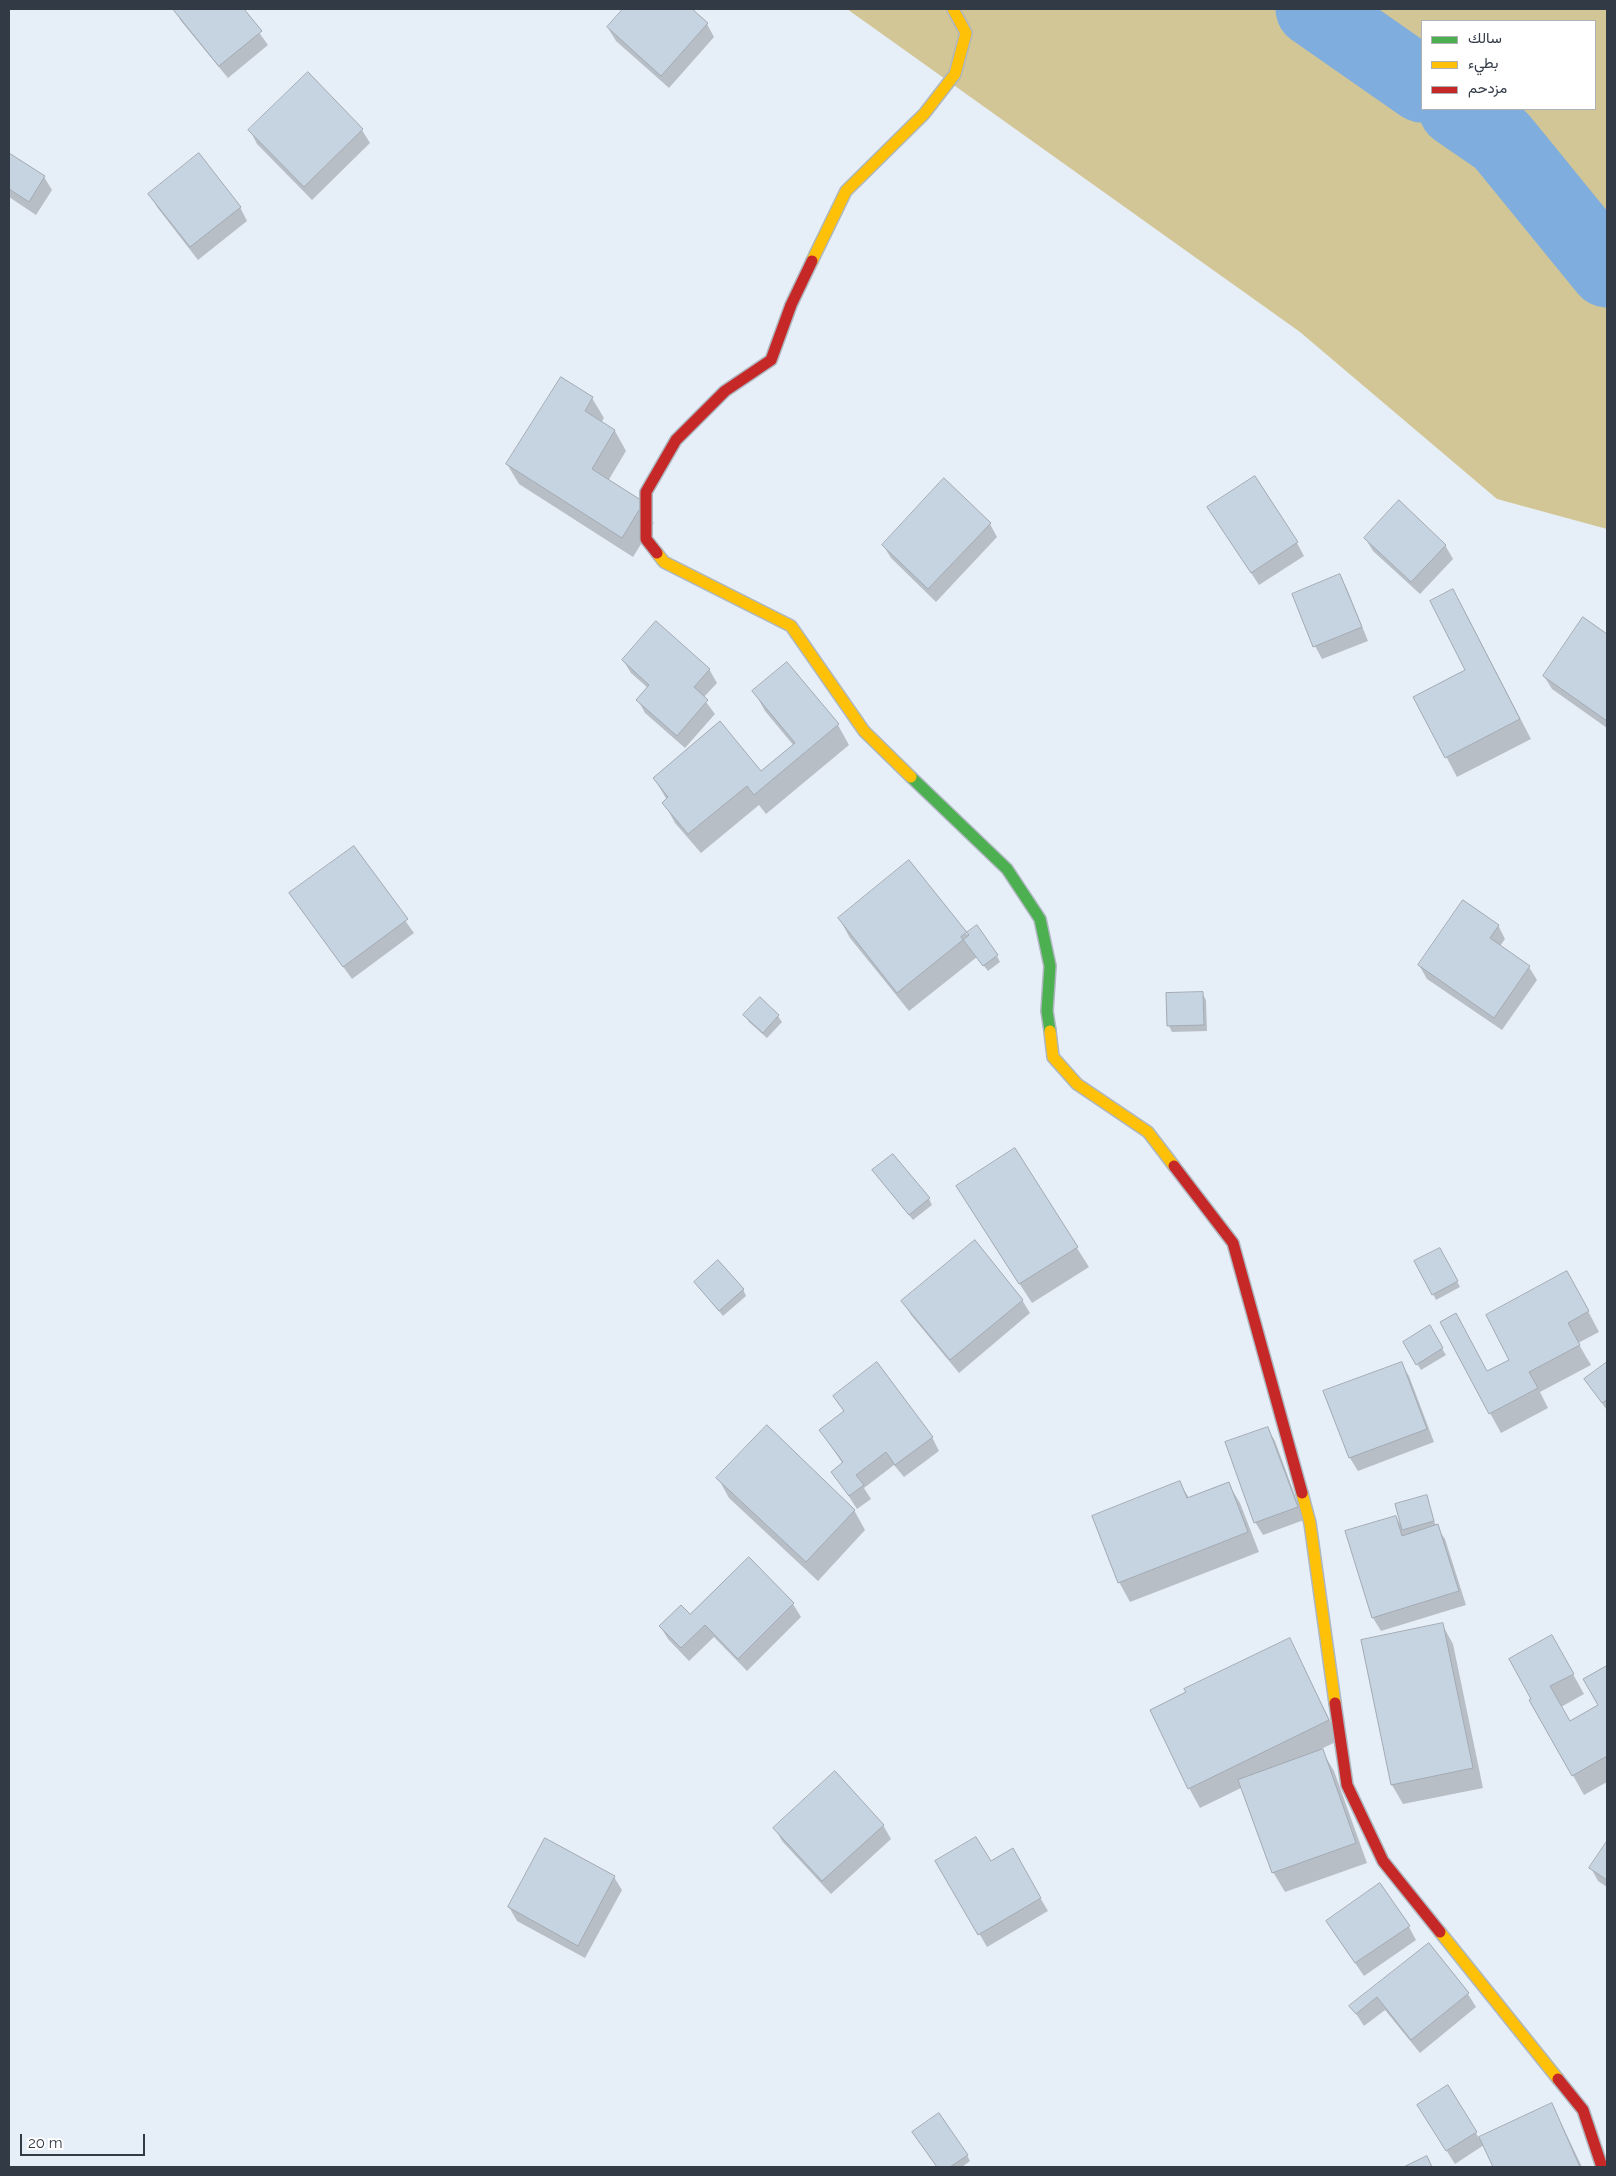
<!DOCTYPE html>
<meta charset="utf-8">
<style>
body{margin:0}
#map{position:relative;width:1616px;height:2176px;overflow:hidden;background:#e6eef7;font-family:Raleway,Vazirmatn,sans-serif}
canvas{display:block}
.frame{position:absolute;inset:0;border:10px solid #313a45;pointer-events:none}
.legend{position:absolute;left:1421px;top:20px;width:175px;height:90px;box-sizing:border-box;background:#fff;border:1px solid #adb0b5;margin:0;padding:6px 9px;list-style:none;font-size:15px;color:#313a45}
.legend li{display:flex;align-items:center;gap:10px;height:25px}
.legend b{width:25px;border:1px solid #adb0b5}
.scale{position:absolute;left:20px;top:2134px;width:125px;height:22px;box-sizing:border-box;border:2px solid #313a45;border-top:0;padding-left:6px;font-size:15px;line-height:18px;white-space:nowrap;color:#313a45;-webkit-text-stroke:4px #fff;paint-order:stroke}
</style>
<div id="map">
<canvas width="1616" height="2176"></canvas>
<div class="frame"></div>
<ul class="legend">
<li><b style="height:6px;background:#4caf50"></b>سالك</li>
<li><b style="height:6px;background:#ffc107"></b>بطيء</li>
<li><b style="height:6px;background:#c62828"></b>مزدحم</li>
</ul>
<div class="scale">20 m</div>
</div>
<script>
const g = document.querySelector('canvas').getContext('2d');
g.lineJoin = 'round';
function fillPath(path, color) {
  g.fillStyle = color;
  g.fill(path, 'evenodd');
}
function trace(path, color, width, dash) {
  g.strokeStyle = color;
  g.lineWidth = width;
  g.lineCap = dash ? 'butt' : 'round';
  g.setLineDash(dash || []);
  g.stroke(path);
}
const forest = new Path2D(`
 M847 9H1607V529L1497 499 1300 332ZM1422 21H1595V109H1422Z`);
const shadow = new Path2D(`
 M174 9H242L268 45 228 78 181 21Z
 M625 9H690L707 24 714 37 669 88 616 41 608 28Z
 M308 73 362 130 370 143 312 200 257 144 250 130Z
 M9 155 44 177 52 190 36 215 9 197Z
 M150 194 240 207 247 221 198 260 157 207Z
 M592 398 604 418 601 423 615 431 626 451 608 481 654 523 633 557 519 484 507 464Z
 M1217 521 1297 543 1304 556 1259 585Z
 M990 524 997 537 936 602 891 558 883 545Z
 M1365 538 1445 545 1453 559 1420 594 1373 551Z
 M1340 576 1347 589 1368 641 1322 659 1315 646Z
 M1464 610 1531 739 1457 777 1415 698 1467 670Z
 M1584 619 1607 635V728L1552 689 1544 676Z
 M623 660 709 669 717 683 703 698 715 714 685 748 645 713 638 700 648 688 631 673Z
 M787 663 838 725 849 745 766 814 759 805 701 853 675 823 664 803 667 800 654 778 761 773 794 746 765 711 754 691Z
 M353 847 414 933 352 979 291 894Z
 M839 918 967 934 997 956 1000 962 988 971 977 957 909 1011 850 938Z
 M1498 925 1505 939 1500 946 1529 967 1537 980 1502 1030 1427 979 1419 965Z
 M1202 993 1206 1000 1207 1031 1172 1032 1169 1026Z
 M745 1015 778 1016 782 1022 767 1038 749 1022Z
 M1015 1150 1089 1267 1032 1303 969 1206Z
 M878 1177 929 1199 932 1205 913 1220Z
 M1443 1255 1460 1287 1436 1300 1433 1294Z
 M695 1282 743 1289 746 1296 723 1316Z
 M1578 1292 1599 1332 1578 1343 1591 1365 1540 1392 1548 1408 1501 1433 1490 1413 1511 1360Z
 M1022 1300 1030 1313 959 1373 911 1315 903 1302Z
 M1429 1327 1446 1355 1421 1370 1404 1343Z
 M1401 1363 1409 1376 1434 1442 1358 1471 1350 1458 1325 1392Z
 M1607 1364V1408L1606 1409 1586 1380Z
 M834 1396 932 1437 939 1451 904 1477 894 1465 864 1488 871 1499 857 1509 833 1472 843 1464 820 1430 844 1412Z
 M1267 1428 1275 1441 1304 1520 1263 1535 1255 1522Z
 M718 1478 854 1510 865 1530 818 1581 729 1498Z
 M1180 1483 1189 1498 1228 1483 1240 1503 1259 1552 1130 1602 1119 1582Z
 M1426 1497 1436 1526 1445 1539 1466 1605 1381 1631 1373 1618 1347 1532 1396 1517 1403 1529Z
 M749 1559 793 1604 801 1617 747 1671 714 1637 689 1661 668 1639 660 1626 690 1616Z
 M1442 1624 1453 1644 1483 1788 1403 1804 1392 1785Z
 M1289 1640 1340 1740 1321 1749 1334 1771 1367 1863 1285 1892 1273 1872 1243 1787 1200 1808 1189 1788Z
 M1563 1656 1584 1694 1561 1707 1569 1722 1600 1705 1605 1668 1607 1671V1782L1584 1795 1531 1701Z
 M883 1825 891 1839 831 1894 782 1841 775 1828Z
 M1607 1843V1887L1598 1881 1591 1868Z
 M1012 1850 1048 1911 987 1947 937 1861 990 1862Z
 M614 1877 622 1890 585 1958 517 1921 509 1907Z
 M1409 1927 1416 1940 1364 1976 1335 1934Z
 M1429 1944 1468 1994 1476 2007 1420 2053 1385 2010 1364 2026 1351 2006Z
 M1447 2087 1479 2138 1551 2105 1562 2125 1582 2167H1494L1484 2145 1455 2164 1426 2118Z
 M913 2133 967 2155 970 2161 962 2167H937Z`);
const river = new Path2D(`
 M1313 9 1422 85
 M1456 109 1501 140 1607 270`);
const building = new Path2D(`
 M173 9H244L262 31 219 66Z
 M623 9H692L708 23 661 76 607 27Z
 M308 72 363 129 304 187 248 130Z
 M9 153 45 176 29 202 9 189Z
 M199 153 241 207 190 247 148 194Z
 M561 377 593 397 585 411 615 430 592 469 644 502 622 538 506 464Z
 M1255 476 1298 542 1251 573 1207 507Z
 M944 478 991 523 928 589 882 545Z
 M1399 500 1446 545 1411 582 1364 538Z
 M1340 574 1362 627 1313 647 1292 594Z
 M1453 589 1520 719 1445 758 1413 697 1465 670 1430 601Z
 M1583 617 1607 634V721L1543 676Z
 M656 621 710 669 694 687 708 700 677 736 636 700 649 685 622 660Z
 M787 662 839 724 754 795 747 786 688 834 662 803 668 797 653 778 720 721 761 771 795 743 752 691Z
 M354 846 408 919 343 967 289 893Z
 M909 860 969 935 897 993 838 918Z
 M1463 900 1499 925 1490 938 1530 966 1494 1018 1418 965Z
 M977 925 998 955 983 966 961 937Z
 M1203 992 1204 1025 1167 1026 1166 993Z
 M760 997 779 1015 763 1033 743 1015Z
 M1015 1148 1078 1247 1019 1284 956 1186Z
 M893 1154 930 1198 909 1215 872 1170Z
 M975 1240 1023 1300 950 1360 901 1301Z
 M1440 1248 1458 1281 1432 1295 1414 1261Z
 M718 1260 744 1289 719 1311 694 1282Z
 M1567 1271 1589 1311 1568 1323 1580 1345 1529 1372 1538 1388 1489 1414 1440 1322 1456 1313 1487 1371 1509 1360 1486 1315Z
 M1430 1325 1443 1348 1416 1365 1403 1342Z
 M877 1362 933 1437 895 1465 886 1452 856 1475 864 1485 849 1496 831 1472 843 1462 819 1430 844 1411 833 1396Z
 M1402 1362 1427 1429 1349 1458 1323 1391Z
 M1607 1362V1400L1602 1403 1584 1379Z
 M767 1425 855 1510 806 1562 716 1478Z
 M1268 1427 1298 1507 1254 1523 1225 1442Z
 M1180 1481 1187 1498 1229 1482 1248 1532 1118 1583 1092 1516Z
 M1427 1495 1434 1521 1402 1530 1395 1504Z
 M1396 1516 1402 1536 1438 1524 1459 1591 1372 1618 1345 1531Z
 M749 1557 794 1603 738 1659 705 1625 681 1648 659 1626 681 1605 690 1614Z
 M1443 1623 1473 1768 1391 1785 1361 1640Z
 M1552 1635 1574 1674 1550 1686 1570 1721 1598 1705 1583 1679 1606 1666 1607 1669V1756L1572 1776 1529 1700 1531 1699 1509 1659Z
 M1290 1638 1329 1720 1188 1789 1150 1710 1186 1692 1184 1689Z
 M1323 1749 1356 1843 1272 1873 1238 1780Z
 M835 1771 884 1825 822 1881 773 1828Z
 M976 1837 991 1861 1013 1848 1041 1898 978 1935 935 1861Z
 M545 1838 615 1876 578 1946 508 1907Z
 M1607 1841V1880L1589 1868Z
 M1380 1883 1410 1926 1355 1963 1326 1921Z
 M1429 1943 1469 1993 1411 2040 1377 1997 1356 2014 1349 2006Z
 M1448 2085 1477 2132 1446 2151 1417 2105Z
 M1552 2103 1580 2167H1493L1479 2137Z
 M939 2113 968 2155 950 2167H937L912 2132Z
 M1427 2156 1432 2167H1404Z`);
const fast = new Path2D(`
 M911 777 1007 869 1040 919 1050 966 1047 1011 1050 1031`);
const slow = new Path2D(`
 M812 261 846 191 924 114 955 74 966 33 953 9
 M657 553 664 562 791 626 864 731 911 777
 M1050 1031 1053 1057 1077 1084 1148 1132 1174 1166
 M1302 1493 1310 1523 1335 1703
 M1440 1932 1558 2079`);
const jam = new Path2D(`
 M657 553 646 539V492L676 440 725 391 771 360 791 305 812 261
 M1174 1166 1233 1243 1302 1493
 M1335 1703 1347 1785 1383 1861 1440 1932
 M1558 2079 1583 2110 1602 2167`);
fillPath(forest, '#d3c696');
fillPath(shadow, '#0003');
trace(river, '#7faede', 75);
fillPath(building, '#c6d4e2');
trace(building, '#a2a9b2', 1);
trace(fast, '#aeb6bf', 14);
trace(slow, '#aeb6bf', 14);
trace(jam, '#aeb6bf', 14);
trace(fast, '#4caf50', 11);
trace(slow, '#ffc107', 11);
trace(jam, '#c62828', 11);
</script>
